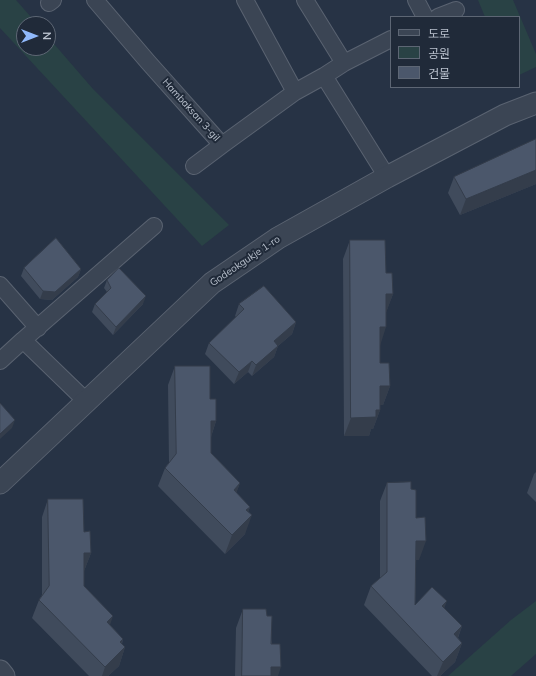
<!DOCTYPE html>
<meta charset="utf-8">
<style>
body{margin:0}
#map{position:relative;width:536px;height:676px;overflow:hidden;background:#273345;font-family:Mulish,"Noto Sans KR",sans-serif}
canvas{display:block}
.legend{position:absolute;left:390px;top:16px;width:130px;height:72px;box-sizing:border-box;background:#202a39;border:1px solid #5d6674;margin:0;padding:5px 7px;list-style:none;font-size:12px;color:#b9c1cd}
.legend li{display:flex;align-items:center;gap:8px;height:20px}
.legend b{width:20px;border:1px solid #5d6674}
.north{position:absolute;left:16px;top:16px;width:40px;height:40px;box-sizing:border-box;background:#202a39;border:1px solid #5d6674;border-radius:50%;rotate:90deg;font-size:11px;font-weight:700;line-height:16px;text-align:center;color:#b9c1cd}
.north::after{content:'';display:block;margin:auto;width:14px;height:18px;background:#90b9fb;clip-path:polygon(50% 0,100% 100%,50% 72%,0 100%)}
</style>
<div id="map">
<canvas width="536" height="676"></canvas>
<ul class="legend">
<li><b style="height:5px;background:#3b4554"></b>도로</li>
<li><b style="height:11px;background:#294245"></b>공원</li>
<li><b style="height:11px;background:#4b576b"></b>건물</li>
</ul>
<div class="north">N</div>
</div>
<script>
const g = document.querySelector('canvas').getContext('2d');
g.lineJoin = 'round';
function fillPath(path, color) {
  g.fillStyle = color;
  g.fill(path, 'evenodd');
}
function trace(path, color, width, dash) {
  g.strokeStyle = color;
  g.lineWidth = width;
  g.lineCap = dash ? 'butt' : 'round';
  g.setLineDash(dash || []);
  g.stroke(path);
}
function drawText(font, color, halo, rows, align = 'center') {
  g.font = font + ' Mulish,sans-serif';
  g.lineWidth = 4;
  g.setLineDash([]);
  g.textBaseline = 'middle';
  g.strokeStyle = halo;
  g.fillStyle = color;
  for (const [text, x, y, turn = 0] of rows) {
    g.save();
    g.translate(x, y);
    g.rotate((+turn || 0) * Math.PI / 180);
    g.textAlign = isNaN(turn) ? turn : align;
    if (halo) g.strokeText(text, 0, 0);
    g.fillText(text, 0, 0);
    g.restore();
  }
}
const green = new Path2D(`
 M0 0H16L37 24H24V48H48V37L93 89 229 225 202 246 0 28Z
 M478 0H513L536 54V67L519 75V17H485Z
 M536 601V654L511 676H448L511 620Z`);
const minor = new Path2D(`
 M95 0 148 62 222 145 295 92 324 76 344 63 391 39
 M245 0 295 92
 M305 0 344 63
 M416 0 425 17
 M49 3 53 0
 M438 17 456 10
 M324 76 387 177
 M194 166 222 145
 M0 285 38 328
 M23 340 154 226
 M0 361 23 340 86 401`);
const tertiary = new Path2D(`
 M0 483 212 283 278 238 387 177 505 115 536 103
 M0 671 4 676`);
const wall = new Path2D(`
 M536 139V184L460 215 448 193 454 177Z
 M350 240 386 273 393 294 386 312 380 343V363L390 386 383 405H380V410L373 429H371L369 436H344L343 259Z
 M24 268 81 269 78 277 52 300 40 299 21 276Z
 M107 280 143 304 113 335 92 312 95 304 107 292 104 288Z
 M239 304 296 322 292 334 278 346 274 357 252 376 248 372 234 384 205 354 209 343 236 317 235 316Z
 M175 366 210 399 216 421 211 437V453L240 483 236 493 250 507 248 512 245 534 225 554 158 486 165 468 169 463 168 385Z
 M536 472V502L527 493 534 474Z
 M387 483 411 489 416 518 419 560H416L415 605 444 608 462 626 458 638 462 643 455 662 440 676H432L364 605 371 586 380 578V501Z
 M48 499 84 532 91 553 84 571V586L110 625 123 639 122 644 125 647 119 666 108 676H89L32 618 39 600 42 595V517Z
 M243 609 267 616 278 676H235L236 628Z`);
const shadedWall = new Path2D(`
 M536 170V184L460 215 466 199Z
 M81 269 78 277 52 300 40 299 43 291Z
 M386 294H393L386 313Z
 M146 296 143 304 113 335 116 327Z
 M296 322 292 334 278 346 274 357 252 376 256 365 274 341Z
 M380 327H386L380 346Z
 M252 361 248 372 234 384 239 372Z
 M380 386H390L383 405H373Z
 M376 410H380L373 429H371L369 436H344L351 418Z
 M15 420 12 428 0 439V434Z
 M211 421H216L210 439Z
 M240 483 233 502 234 490Z
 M250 507 244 523 252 515 245 534 225 554 232 535 246 510Z
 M416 541H426L419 560H409Z
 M84 553H91L84 571Z
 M447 601 440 620 442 606Z
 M113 616 107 634V622Z
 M462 626 455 645 454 634Z
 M123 639 117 655 125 647 119 666 108 676H102L105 667 120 642Z
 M462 643 455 662 440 676H437L443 662Z
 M271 667H281L278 676H268Z`);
const building = new Path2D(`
 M536 139V170L466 199 454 177Z
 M56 238 81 269 55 292 43 291 24 268Z
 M350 240H385L386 273H392L393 294H386V327H380V363H389L390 386H380V410H376V417L351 418Z
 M119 268 146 296 116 327 95 304 111 288 107 280Z
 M264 286 296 322 274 341 278 346 256 365 252 361 239 372 209 343 244 309 239 304Z
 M175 366H210V399H216V421H211V453L240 483 234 490 250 507 246 510 252 515 232 535 165 468 176 454Z
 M0 403 15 420 0 434Z
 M411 482V489L416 490V518L425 517 426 541H416L415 605 432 587 447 601 442 606 462 626 454 634 462 643 443 662 371 586 387 572V483Z
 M48 499H83L84 532 90 531 91 553H84V586L113 616 107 622 123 639 120 642 125 647 105 667 39 600 49 586Z
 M243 609H266L267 616H272L271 644H280L281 667H271V676H242Z`);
const streetNames = [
 ["Hambaksan 3-gil",191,110,48],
 ["Godeokgukje 1-ro",245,261,-34]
];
fillPath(green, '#294245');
trace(minor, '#5a6371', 18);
trace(tertiary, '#5a6371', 23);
trace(minor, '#3b4554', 16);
trace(tertiary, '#3b4554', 21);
fillPath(wall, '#404b5c');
fillPath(shadedWall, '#343d4b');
fillPath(building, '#4b576b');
trace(building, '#343d4b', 1);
drawText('10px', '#b9c1cd', '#202a39', streetNames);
</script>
